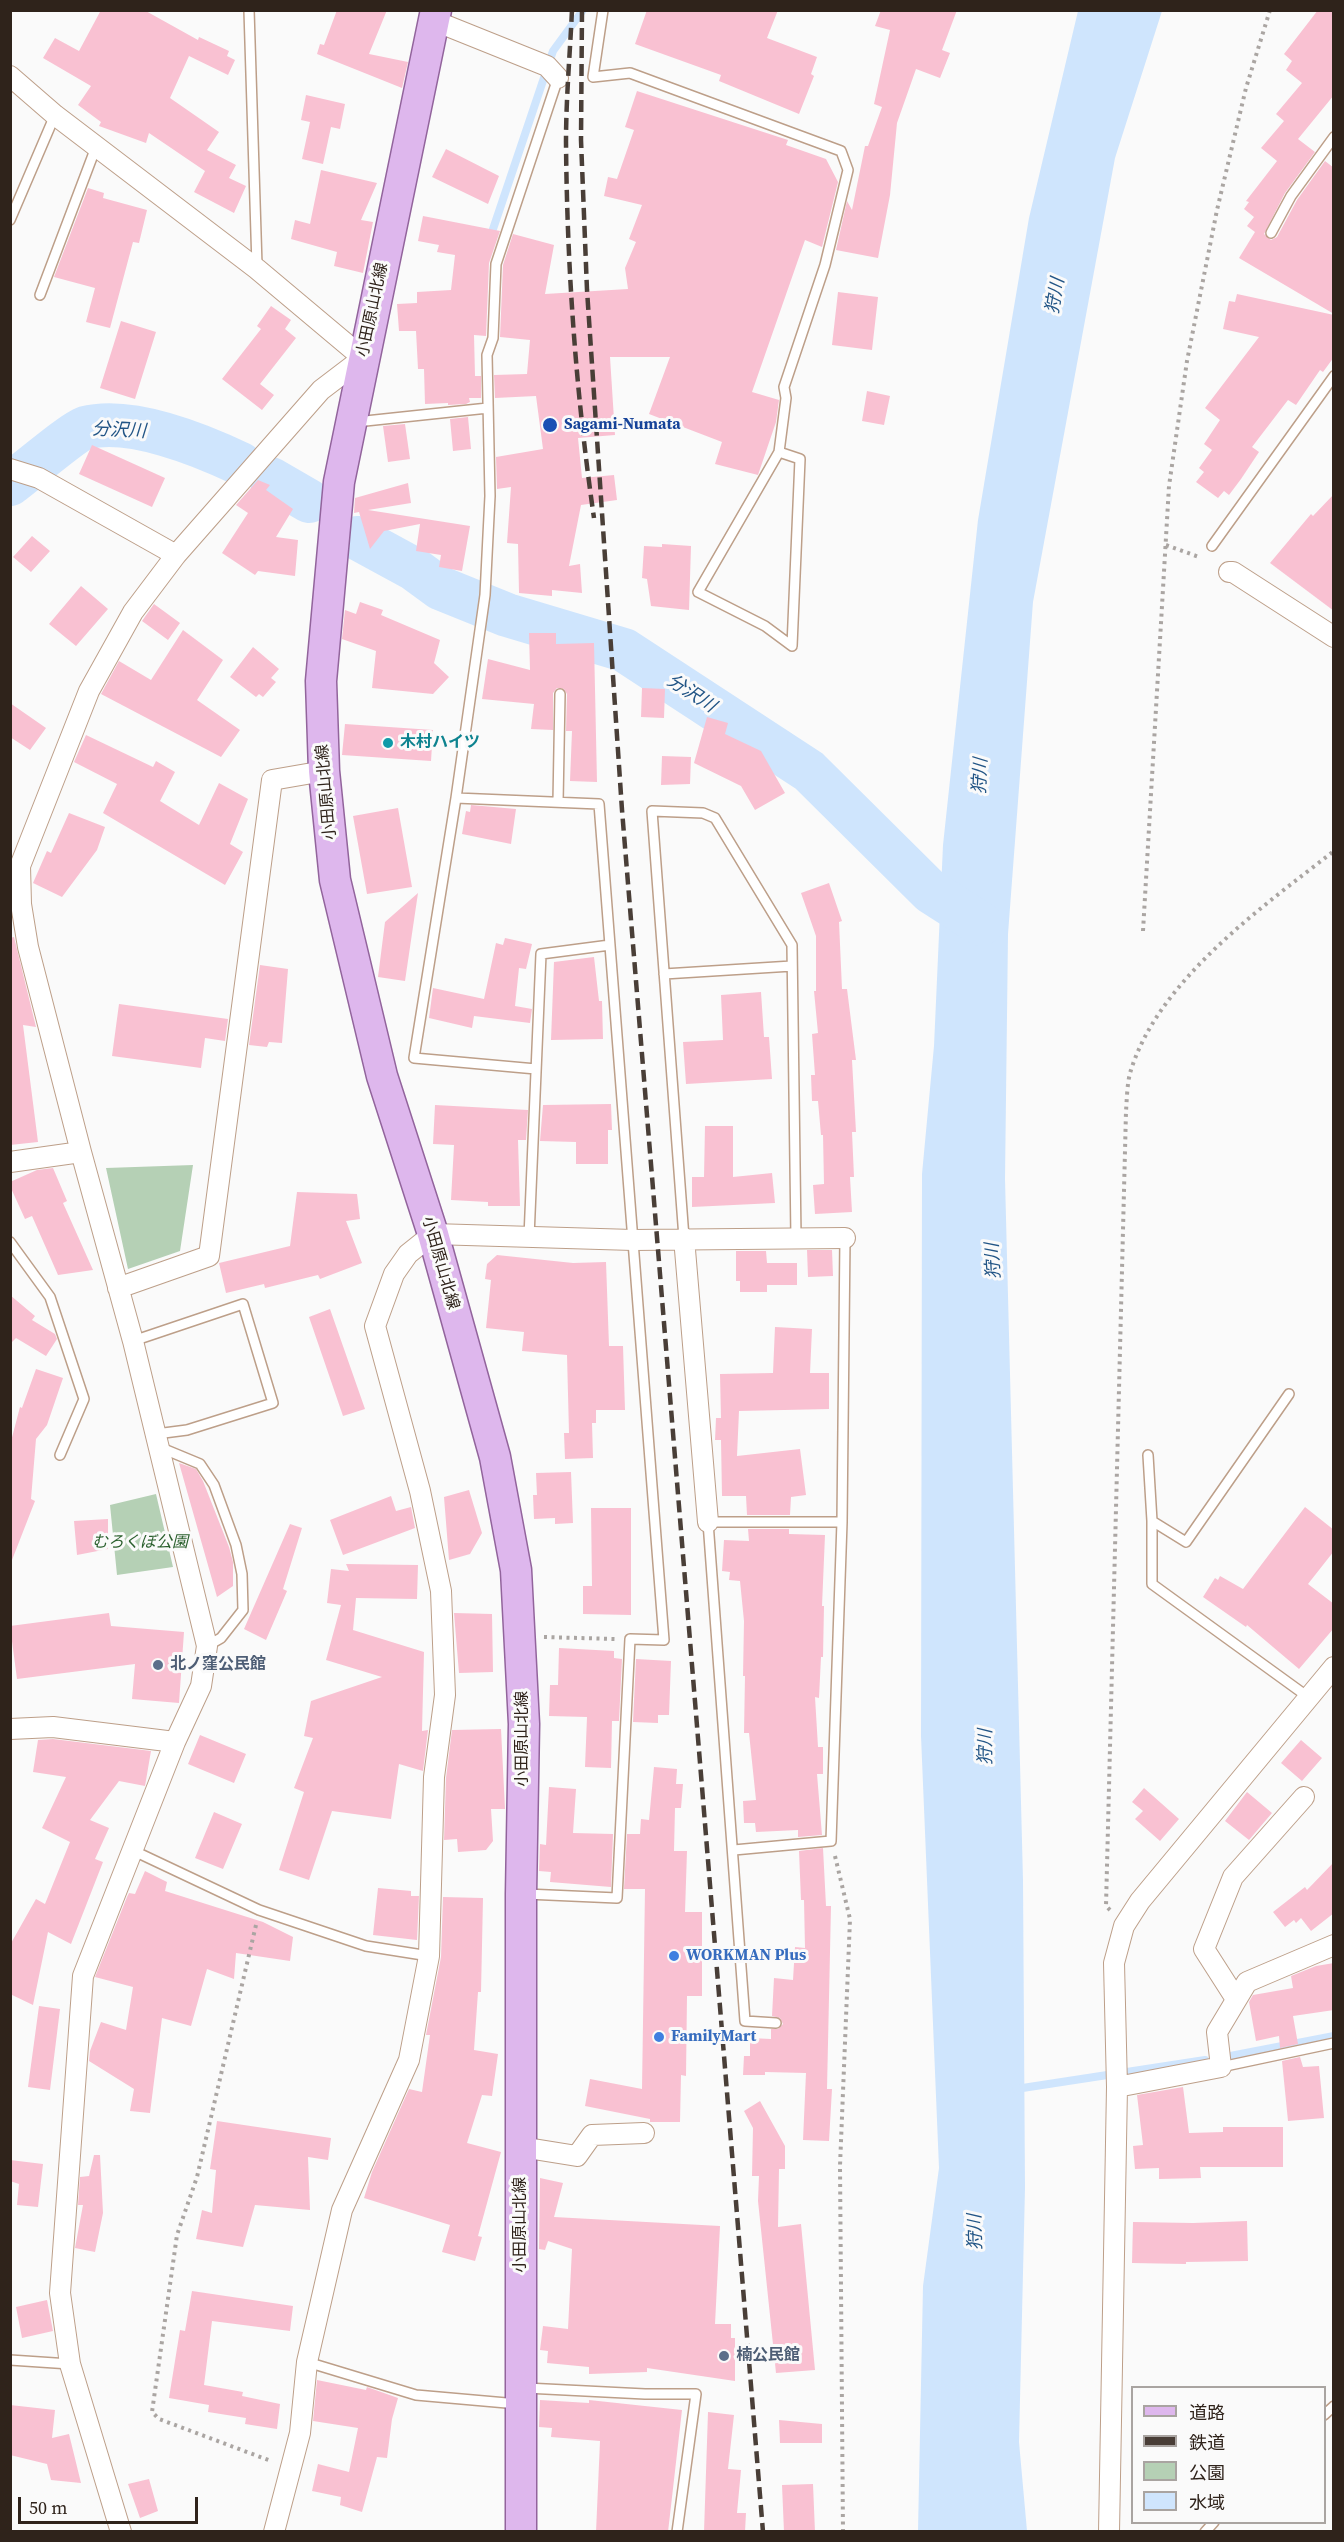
<!DOCTYPE html>
<meta charset="utf-8">
<style>
body{margin:0}
#map{position:relative;width:1344px;height:2542px;overflow:hidden;background:#fafafa;font-family:"Source Serif 4","Noto Sans JP",serif}
canvas{display:block}
.frame{position:absolute;inset:0;border:12px solid #2f231b;pointer-events:none}
.legend{position:absolute;left:1131px;top:2386px;width:195px;height:138px;box-sizing:border-box;background:#fafafa;border:2px solid #a9a4a1;margin:0;padding:8px 10px;list-style:none;font-size:18px;color:#2f231b}
.legend li{display:flex;align-items:center;gap:12px;height:30px}
.legend b{width:30px;border:2px solid #a9a4a1}
.scale{position:absolute;left:18px;top:2497px;width:180px;height:27px;box-sizing:border-box;border:3px solid #2f231b;border-top:0;padding-left:8px;font-size:18px;line-height:21px;white-space:nowrap;color:#2f231b;-webkit-text-stroke:4px #fafafa;paint-order:stroke}
</style>
<div id="map">
<canvas width="1344" height="2542"></canvas>
<div class="frame"></div>
<ul class="legend">
<li><b style="height:8px;background:#deb7ed"></b>道路</li>
<li><b style="height:8px;background:#493e37"></b>鉄道</li>
<li><b style="height:16px;background:#b5d0b5"></b>公園</li>
<li><b style="height:16px;background:#cfe5fd"></b>水域</li>
</ul>
<div class="scale">50 m</div>
</div>
<script>
const g = document.querySelector('canvas').getContext('2d');
g.lineJoin = 'round';
function fillPath(path, color) {
  g.fillStyle = color;
  g.fill(path, 'evenodd');
}
function trace(path, color, width, dash) {
  g.strokeStyle = color;
  g.lineWidth = width;
  g.lineCap = dash ? 'butt' : 'round';
  g.setLineDash(dash || []);
  g.stroke(path);
}
function drawText(font, color, halo, rows, align = 'center') {
  g.font = font + ' "Source Serif 4","Noto Sans JP",serif';
  g.lineWidth = 6;
  g.setLineDash([]);
  g.textBaseline = 'middle';
  g.strokeStyle = halo;
  g.fillStyle = color;
  for (const [text, x, y, turn = 0] of rows) {
    g.save();
    g.translate(x, y);
    g.rotate((+turn || 0) * Math.PI / 180);
    g.textAlign = isNaN(turn) ? turn : align;
    if (halo) g.strokeText(text, 0, 0);
    g.fillText(text, 0, 0);
    g.restore();
  }
}
const green = new Path2D(`
 M193 1165 180 1251 128 1269 106 1168Z
 M156 1494 173 1567 117 1575 110 1505Z`);
const water = new Path2D(`
 M1078 11H1162L1115 158 1033 602 1008 934 1005 1179 1023 1880 1025 2188 1019 2442 1027 2531H918L923 2286 939 2168 921 1736 922 1174 934 1046 943 845 978 520 1029 218Z`);
const stream = new Path2D(`
 M490 238 553 51 583 10
 M1220 2058 1334 2036
 M1016 2089 1205 2060`);
const river = new Path2D(`
 M271 479 309 501
 M10 484C24 474 73 432 85 428 130 416 201 445 241 464
 M357 538 414 569 440 588 507 615 624 650 809 771 931 892 981 924`);
const building = new Path2D(`
 M101 10H144L198 40 199 37 229 51 227 56 235 60 228 75 189 56 170 98 219 132 207 150 236 165 229 178 246 186 234 213 194 192 205 171 149 133 146 143 99 126 101 122 78 105 91 86 43 58 55 38 79 51Z
 M337 10H387L369 54 408 62 402 88 317 54 320 44 324 45Z
 M647 10H778L767 38 817 57 811 74 814 76 799 114 719 81 721 75 635 44Z
 M881 10H957L942 50 950 53 940 78 916 69 897 123 890 195 878 258 836 250 847 201 852 210 865 146H868L882 107 874 104 890 30 875 26Z
 M1318 10H1334V95L1298 139 1315 152 1285 193 1264 234 1271 240 1277 237 1297 200 1325 161 1334 168V314L1239 258 1255 232 1247 226 1254 217 1244 209 1249 202 1246 201 1277 161 1261 148 1284 121 1276 114 1302 83 1286 70 1292 61 1284 54Z
 M637 91 788 140 786 145 826 159 838 182 822 247 805 240 752 392 779 400 776 422 758 475 715 464 722 442 649 414 670 357H610L615 435 578 438 582 478 614 475 617 500 581 505 569 566 580 564 582 593 552 590V596L519 593 518 544 507 543 511 487 497 489 496 457 543 449 536 396 495 398 494 375 527 374 530 340 500 337 503 265 513 234 554 245 545 294 628 289 625 268 636 242 629 239 642 205 604 196 608 177 617 179 634 130 625 127Z
 M306 95 345 104 340 129 331 127 323 164 302 159 310 122 301 120Z
 M446 149 499 176 488 204 432 177Z
 M321 170 377 183 361 220 373 222 363 273 334 266 337 252 291 239 295 220 310 224Z
 M88 188 104 193 103 198 147 210 139 243 133 242 110 328 86 322 95 288 54 277Z
 M423 216 500 231 489 263 486 336 474 335 475 376H481V398H469L470 402 466 404 448 405V403L425 404 424 369H418L416 331H399L397 304 417 303V292L451 290 455 255 437 252 439 245 418 241Z
 M838 292 878 297 872 350 832 345Z
 M1237 294 1334 315V357L1323 372 1320 370 1296 405 1288 400 1252 447 1259 452 1241 479 1229 495 1224 491 1218 498 1196 482 1204 472 1199 468 1212 450 1204 444 1220 420 1205 408 1259 337 1223 329 1229 301 1235 302Z
 M271 306 291 320 285 329 296 338 260 384 274 395 262 410 222 379 261 329 257 326Z
 M121 321 156 332 135 399 100 388Z
 M867 391 890 396 884 425 862 421Z
 M468 417 471 449 453 451 450 419Z
 M405 424 410 459 388 462 383 426Z
 M92 445 165 478 152 507 79 474Z
 M258 480 270 485 266 490 293 509 276 537 298 540 295 576 258 571 255 575 222 553 248 513 236 505Z
 M408 483 411 503 368 510 470 526 462 571 439 567 441 555 416 551 420 524 384 531 370 549 359 512 354 513 355 498Z
 M1334 494V611L1270 563 1311 514 1313 516Z
 M32 536 50 551 31 572 13 557Z
 M662 544 691 546 689 610 651 606 647 579 642 578 644 546 662 547Z
 M81 586 108 609 76 646 49 624Z
 M360 602 383 610 381 615 440 640 434 663 449 677 433 694 372 688 376 651 342 639 345 610 356 614Z
 M154 604 180 623 168 640 142 621Z
 M183 630 223 660 197 700 240 730 221 757 101 694 119 661 151 680Z
 M529 633H556V644L594 643 597 782 570 781 572 731H566L567 694 564 689 557 688 553 693V730L531 729 534 704 482 699 488 659 530 670Z
 M253 647 279 669 271 678 276 682 263 697 259 694 256 697 230 677Z
 M642 688 665 689 664 718 641 717Z
 M10 703 46 728 30 750 10 737Z
 M707 717 728 723 725 734 761 751 785 793 755 810 741 786 694 763Z
 M345 724 433 730 431 761 342 755Z
 M86 735 153 767 156 761 175 772 160 801 199 825 219 783 248 799 230 844 243 852 225 885 103 813 117 784 74 762Z
 M662 756 691 757 690 784 661 785Z
 M471 805 516 809 511 844 462 834 466 811 470 812Z
 M398 808 412 887 367 894 353 816Z
 M69 813 105 827 97 850 62 897 33 883 47 851 51 853Z
 M829 883 842 921 839 922 842 989H847L856 1060H852L856 1132H852L854 1177H850L852 1212 815 1214 813 1185 824 1184 823 1135H821L818 1101H812L811 1075H815L812 1034 818 1033 814 991H816V936L801 893Z
 M418 893 405 981 378 977 385 922Z
 M14 937 36 1027 23 1025 38 1142 10 1145V938Z
 M505 938 532 944 526 969 519 968 515 1006 532 1009 530 1023 474 1016 472 1028 429 1018 433 988 484 999 496 943 503 945Z
 M594 957 599 1001H602L603 1039 551 1040 554 962Z
 M260 965 288 969 282 1043 269 1042 267 1047 249 1045Z
 M761 992 764 1037H769L772 1079 686 1084 683 1042 723 1040 721 995Z
 M119 1004 228 1019 225 1041 205 1038 201 1068 112 1056Z
 M611 1104 612 1130H608V1164H576V1142L540 1141 543 1105Z
 M435 1105 528 1110 526 1140H518L520 1206H488V1202L451 1200 454 1145 433 1144Z
 M705 1126H733V1177L772 1173 775 1203 692 1207V1177H704Z
 M53 1168 67 1201 63 1203 93 1270 58 1275 32 1216 25 1219 10 1186V1182L37 1170Z
 M297 1192 357 1194 360 1219 346 1221 362 1263 320 1279 318 1275 265 1288 264 1284 226 1293 219 1263 290 1246Z
 M807 1250H832L833 1276 808 1277Z
 M736 1251H766L767 1263H797V1285H767V1292H740V1281H736Z
 M497 1255 573 1263 606 1262 609 1346H623L625 1410H596V1423H592L593 1458 565 1459 564 1433H569L567 1355 522 1351 524 1332 486 1328 491 1280 485 1279 487 1264Z
 M10 1295 35 1316 32 1320 55 1334 57 1339 46 1356 16 1338 10 1344Z
 M330 1309 365 1409 343 1416 309 1317Z
 M775 1327 812 1329 810 1373H829V1409L739 1411 737 1456 800 1449 806 1495 791 1497 790 1515H747L746 1496H722L721 1440H715L716 1418H721L720 1374 773 1373Z
 M36 1369 63 1378 47 1425 36 1439 31 1499 35 1501 12 1560 10 1445 20 1407 22 1408Z
 M179 1463 196 1469 203 1481 229 1547 233 1562V1586L217 1597Z
 M571 1472 573 1523 555 1524V1518L534 1519 533 1495H537L536 1473Z
 M469 1490 482 1533 470 1554 449 1560 444 1497Z
 M391 1496 396 1511 411 1507 415 1528 343 1555 330 1520Z
 M1305 1507 1334 1530V1551L1308 1584 1334 1604V1628L1299 1669 1247 1625 1246 1627 1203 1597 1215 1578 1218 1580 1220 1576 1243 1589Z
 M591 1508H631V1615L583 1614V1586H592Z
 M108 1519V1549L77 1555 74 1521Z
 M290 1524 302 1528 283 1589 287 1591 266 1640 244 1629Z
 M748 1529H789V1534L825 1535 822 1606H824L823 1657H821L819 1698 815 1697 818 1747H823V1774H817L822 1835 798 1837V1830L756 1832 755 1823H744L743 1801 756 1800 749 1733H744L745 1676H743L744 1621 740 1581 729 1580 730 1572 722 1571 724 1540 749 1541Z
 M346 1564 418 1565 417 1599 356 1598 353 1630 424 1652 422 1731 428 1730 423 1771 399 1764 391 1819 332 1811 309 1880 279 1870 304 1792 294 1788 313 1738 304 1736 311 1701 382 1677 326 1660 341 1605 327 1603 331 1569 349 1571Z
 M109 1613 111 1626 184 1632 179 1703 132 1699 135 1664 17 1679 10 1626Z
 M454 1613 492 1614 493 1672 459 1673Z
 M559 1648 614 1651V1658L622 1659 619 1721H612L611 1768 585 1767 587 1717 549 1716 550 1685H558Z
 M636 1659 671 1661 669 1715H658V1723L633 1722Z
 M501 1729 505 1809H491L493 1841 486 1850 458 1852 457 1839 444 1840 446 1778 452 1730Z
 M200 1735 246 1754 234 1783 188 1764Z
 M53 1739 151 1751 145 1786 119 1781 90 1820 109 1828 95 1859 103 1862 71 1944 48 1932 33 2005 10 1994V1945L36 1899 45 1904 70 1842 42 1828 66 1777 33 1772 38 1740Z
 M1301 1740 1322 1758 1302 1781 1281 1763Z
 M654 1767 677 1769 676 1784H683L681 1808H675L674 1851H687L685 1912H702V1996H687L686 2076 681 2075 680 2122H650V2119L585 2106 590 2079 642 2089 645 1889H624L627 1834H640L641 1819 649 1820Z
 M549 1787 576 1789 573 1833 613 1834 611 1887 550 1882 551 1872 539 1871 540 1844 546 1845Z
 M1144 1788 1179 1819 1160 1841 1135 1819 1143 1811 1132 1802Z
 M1247 1792 1272 1813 1249 1840 1225 1821Z
 M214 1812 242 1824 223 1869 195 1858Z
 M823 1848 826 1906H831L827 2089H832L829 2141 803 2140 806 2073 765 2072V2075H743L744 2056H750V2038L771 2039V2029H778L783 2024 780 2018 772 2016 774 1978 793 1980 795 1947 805 1948 804 1900H801L799 1851Z
 M1334 1862V1913L1311 1931 1301 1918 1296 1923 1294 1920 1285 1927 1273 1912 1305 1887 1307 1890Z
 M145 1871 167 1882 165 1891 263 1922 293 1937 290 1961 236 1953 234 1979 207 1969 191 2026 162 2018 150 2113 130 2111 134 2089 89 2061 90 2051 101 2022 126 2030 133 1987 95 1977 127 1897 129 1893 135 1894Z
 M378 1888 411 1891V1896H419L417 1940 373 1935Z
 M443 1897 483 1898 481 1992H478L474 2050 498 2054 492 2096 482 2095 467 2143 501 2152 478 2236 482 2237 475 2261 442 2252 450 2225 364 2198 372 2172 409 2089 422 2092 430 2035H426L441 1957Z
 M1334 1963V2010L1293 2016 1298 2044 1280 2048 1279 2036 1256 2041 1249 2002 1253 1995 1293 1988 1291 1976 1316 1966Z
 M39 2006 60 2009 50 2090 28 2087Z
 M1300 2057 1303 2067 1319 2066 1324 2118 1288 2121 1282 2061Z
 M1183 2087 1189 2133 1223 2132V2127H1283V2167H1200L1201 2178 1159 2179V2168L1135 2169 1133 2146 1143 2145 1137 2095Z
 M760 2101 785 2146V2169H779L778 2227 801 2224 815 2370 776 2373 758 2201 759 2176H752L753 2128 744 2111Z
 M217 2121 331 2138 328 2160 308 2157 310 2210 255 2205 243 2247 196 2239 202 2210 212 2213 216 2170 210 2169Z
 M94 2155H100L103 2213 95 2252 75 2248 83 2205H78L80 2177 89 2176Z
 M10 2160 43 2164 38 2207 17 2205 19 2184 10 2181Z
 M540 2178 563 2183 554 2217 720 2226 715 2324H731V2338H735V2381L647 2368V2372L589 2374V2367L547 2363 548 2351 540 2350 543 2326 568 2329 572 2249 548 2241 545 2250 539 2249Z
 M1247 2221 1248 2261 1186 2262V2264L1132 2263 1133 2222 1193 2223Z
 M192 2291 293 2306 290 2331 212 2321 204 2385 243 2392 242 2396 280 2404 277 2429 245 2424 246 2418 208 2412 209 2405 169 2398 180 2330 185 2331Z
 M47 2300 53 2331 22 2338 16 2307Z
 M317 2380 366 2390 367 2387 398 2398 392 2419 387 2458 377 2457 362 2512 340 2505 341 2497 312 2491 318 2464 349 2472 358 2428 313 2421Z
 M540 2400 589 2403V2400L682 2410 668 2532H596L600 2441 551 2437 552 2428 539 2427Z
 M10 2405 55 2410 52 2438 69 2434 81 2483 51 2480 47 2464 10 2455Z
 M708 2412 734 2415 728 2469 741 2470 737 2513H746L745 2532H704Z
 M779 2420 822 2424V2443H780Z
 M149 2479 158 2511 140 2518 128 2484Z
 M813 2484 815 2532H784L782 2485Z`);
const path = new Path2D(`
 M1166 545 1199 557
 M1143 931 1169 486 1187 361 1217 210 1246 88 1270 10
 M544 1637 615 1639
 M835 1856 850 1919 840 2166 843 2532
 M1110 1910 1106 1906 1126 1111C1127 1098 1127 1082 1131 1070 1159 980 1262 907 1334 851
 M256 1925 197 2177 177 2235 152 2412 159 2419 271 2461`);
const service = new Path2D(`
 M249 10 257 266
 M603 10 593 77 630 73 841 151 848 170 825 265 784 387 786 398 779 452 800 459 792 646
 M10 220 55 115
 M1271 233 1291 196 1334 137
 M40 295 96 147
 M356 422 488 408
 M779 452 698 592 765 626 792 646
 M1212 546 1334 376
 M456 798 599 804 664 1640 630 1639 617 1898 526 1894
 M558 802 560 694
 M664 974 792 966
 M536 1069 414 1058 456 798 485 595 490 496 487 355 493 338 496 264 558 78
 M529 1237 541 954 610 945
 M684 1238 652 811 703 813 715 818 792 945 796 1238
 M10 1242 50 1297 84 1399 60 1455
 M133 1341 243 1304 273 1403 187 1430 156 1434
 M159 1447 200 1464 214 1485 236 1545 242 1574 243 1610 221 1638 207 1646
 M1148 1455 1152 1521V1584L1308 1697
 M1152 1521 1186 1542 1289 1394
 M734 1850 831 1841 842 1522 845 1238
 M134 1851 259 1910 366 1946 429 1956
 M776 2023 745 2021 708 1522H842
 M1221 2067 1334 2043
 M10 2360 70 2364
 M307 2362 416 2395 518 2404
 M526 2388 645 2394H696L677 2532
 M1324 2415 1334 2406
 M1205 2532 1214 2522`);
const minor = new Path2D(`
 M435 21 547 66 558 78
 M10 76 55 115 257 269 363 358 321 390 176 555 133 612 89 691 20 866 21 904 28 947 81 1152 133 1341 207 1646 201 1686 175 1742 83 1976 60 2293 70 2364 121 2532
 M10 469 39 478 176 555
 M1229 572H1233L1334 637
 M10 1162 81 1152
 M684 1238 708 1522
 M118 1288 209 1256 272 780 324 771
 M10 1729 53 1727 175 1742
 M1236 1999 1204 1949 1233 1877 1304 1797
 M1117 2087 1221 2067 1217 2032 1247 1982 1334 1945
 M521 2147 577 2156 592 2135 644 2133
 M274 2532 300 2433 307 2362 342 2210 409 2060 429 1956 434 1777 445 1695 441 1591 420 1491 375 1326 394 1274 408 1254 433 1234 633 1240 845 1238
 M1109 2532 1117 2087 1114 1963 1124 1926 1140 1901 1334 1667`);
const primary = new Path2D(`
 M436 10 339 482 321 681 324 771 335 880 382 1076 433 1234 495 1457 516 1570 524 1724 521 1894V2532`);
const rail = new Path2D(`
 M572 10C570 54 566 98 566 142 567 268 576 394 594 518
 M582 10 581 140 587 290 622 810 763 2532`);
const markers = [
 [550,425,8,"#1a4fb4"],
 [388,743,6,"#0f9aa8"],
 [158,1665,6,"#5c6f8a"],
 [674,1956,6,"#3f7fe0"],
 [659,2037,6,"#3f7fe0"],
 [724,2356,6,"#5c6f8a"]
];
const streetNames = [
 ["小田原山北線",373,310,-78],
 ["小田原山北線",327,792,-95],
 ["小田原山北線",440,1263,74],
 ["小田原山北線",523,1739,-90],
 ["小田原山北線",521,2225,-90]
];
const transitNames = [
 ["Sagami-Numata",564,425]
];
const cultureNames = [
 ["木村ハイツ",400,743]
];
const parkNames = [
 ["むろくぼ公園",140,1543]
];
const serviceNames = [
 ["北ノ窪公民館",170,1665],
 ["楠公民館",736,2356]
];
const shopNames = [
 ["WORKMAN Plus",686,1956],
 ["FamilyMart",671,2037]
];
const waterNames = [
 ["狩川",1056,296,-80],
 ["分沢川",119,431,3],
 ["分沢川",691,694,33],
 ["狩川",981,776,-87],
 ["狩川",994,1261,-93],
 ["狩川",986,1747,-90],
 ["狩川",976,2232,-91]
];
fillPath(green, '#b5d0b5');
fillPath(water, '#cfe5fd');
trace(stream, '#cfe5fd', 8);
trace(river, '#cfe5fd', 44);
fillPath(building, '#f9c1d2');
trace(service, '#bd9f89', 12);
trace(minor, '#bd9f89', 22);
trace(primary, '#92649c', 33);
trace(path, '#aaa5a2', 4, [3, 4.5]);
trace(service, '#fff', 9);
trace(minor, '#fff', 20);
trace(primary, '#deb7ed', 30);
trace(rail, '#493e37', 4.5, [12, 6]);
for (const [x, y, r, color] of markers) {
  const dot = new Path2D();
  dot.arc(x, y, r, 0, 2 * Math.PI);
  g.fillStyle = color;
  g.fill(dot);
  trace(dot, '#fafafa', 2);
}
drawText('16px', '#2f231b', '#fafafa', streetNames);
drawText('bold 16px', '#164399', '#fafafa', transitNames, 'left');
drawText('bold 16px', '#0d838f', '#fafafa', cultureNames, 'left');
drawText('italic 16px', '#2a5f2d', '#fafafa', parkNames);
drawText('bold 16px', '#4e5e75', '#fafafa', serviceNames, 'left');
drawText('bold 16px', '#366cbe', '#fafafa', shopNames, 'left');
drawText('italic 18px', '#225586', '#fafafa', waterNames);
</script>
